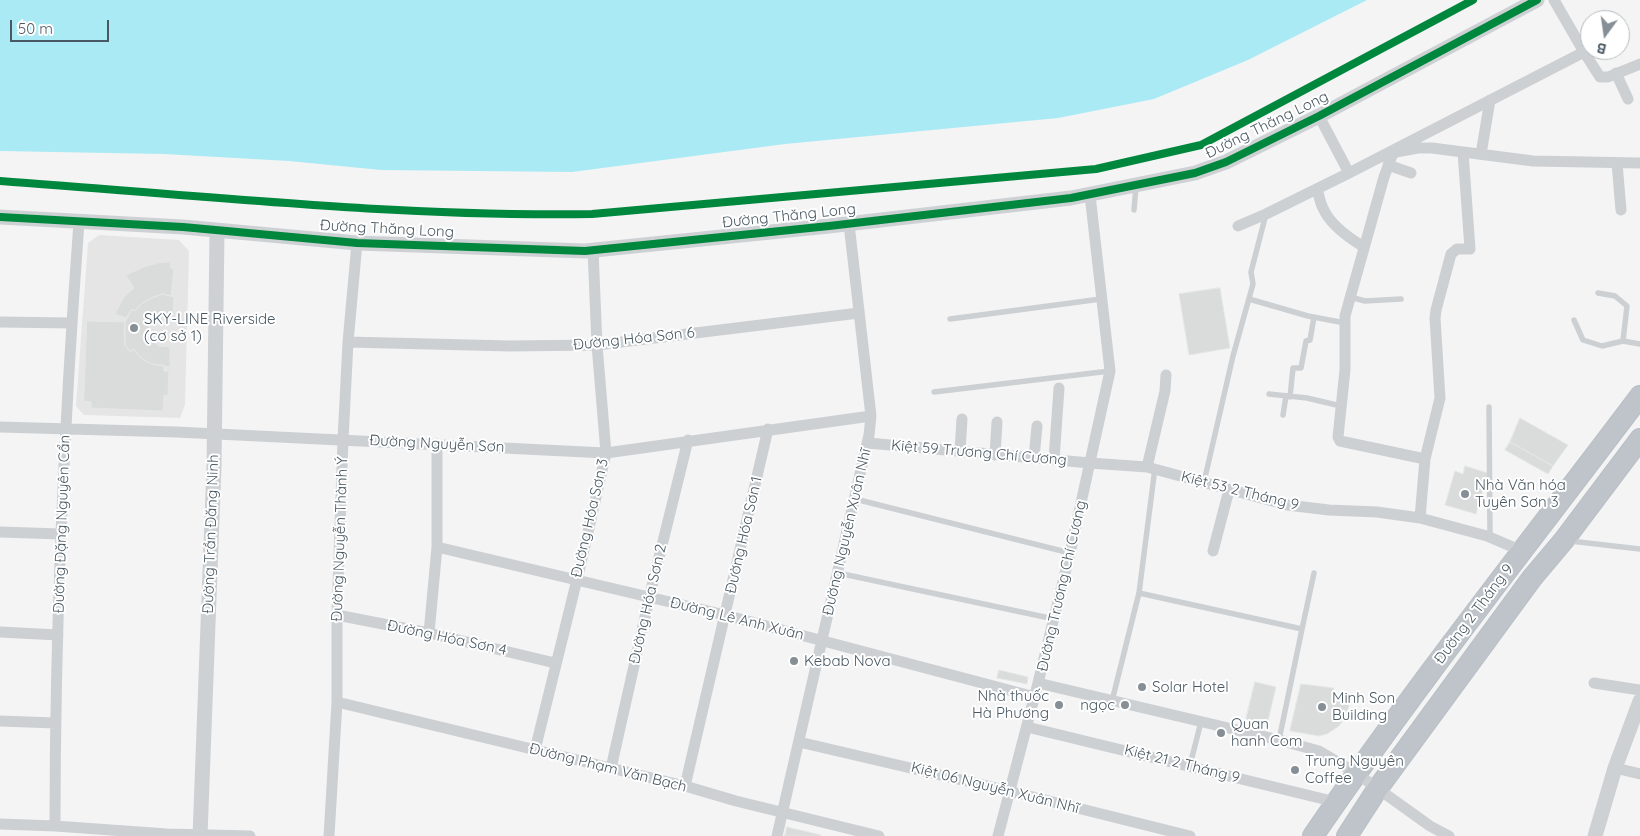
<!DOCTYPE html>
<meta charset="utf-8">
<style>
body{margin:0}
#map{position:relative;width:1640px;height:836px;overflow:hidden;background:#f4f4f4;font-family:Quicksand,sans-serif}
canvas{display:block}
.north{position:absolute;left:1580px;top:10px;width:50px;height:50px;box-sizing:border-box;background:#fff;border:1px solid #b6bcc0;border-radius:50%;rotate:194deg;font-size:14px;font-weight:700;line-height:20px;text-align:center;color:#495862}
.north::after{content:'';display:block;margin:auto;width:18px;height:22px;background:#858f95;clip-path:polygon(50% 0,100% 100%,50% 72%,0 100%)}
.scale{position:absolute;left:10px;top:20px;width:99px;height:22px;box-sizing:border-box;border:2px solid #495862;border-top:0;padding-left:6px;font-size:15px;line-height:18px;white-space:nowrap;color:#495862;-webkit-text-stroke:4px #fff;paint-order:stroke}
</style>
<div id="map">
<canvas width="1640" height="836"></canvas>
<div class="north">B</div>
<div class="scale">50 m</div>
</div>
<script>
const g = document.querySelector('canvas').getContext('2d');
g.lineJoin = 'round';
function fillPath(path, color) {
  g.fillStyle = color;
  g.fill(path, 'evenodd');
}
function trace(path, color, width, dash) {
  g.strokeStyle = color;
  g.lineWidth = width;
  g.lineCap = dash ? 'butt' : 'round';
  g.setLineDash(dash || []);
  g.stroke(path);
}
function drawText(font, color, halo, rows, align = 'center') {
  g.font = font + ' Quicksand,sans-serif';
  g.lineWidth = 4;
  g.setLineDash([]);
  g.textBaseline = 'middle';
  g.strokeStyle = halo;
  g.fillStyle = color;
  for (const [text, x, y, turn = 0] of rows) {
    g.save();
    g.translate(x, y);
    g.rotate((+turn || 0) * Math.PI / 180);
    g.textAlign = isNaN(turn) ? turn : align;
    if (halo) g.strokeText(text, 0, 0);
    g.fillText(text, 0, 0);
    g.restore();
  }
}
const education = new Path2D(`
 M99 235 179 240 189 251 185 405 180 418 84 415 76 406 88 243Z`);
const water = new Path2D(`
 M0 0H1367L1248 60 1154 99 1058 118 785 144 572 172 381 170 289 161 164 154 0 151Z`);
const building = new Path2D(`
 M170 262 171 268 174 269 171 296 163 294 151 298 141 304 135 311 132 309 126 318 115 314 124 297 134 288 126 275 144 267 158 263Z
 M1220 288 1230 348 1189 355 1179 294Z
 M163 294 174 297 173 315 156 317 150 322 149 335 153 341 159 346 170 347V367L156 365 147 362 138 355 134 349 130 352 125 345 124 335 125 322 132 309 135 311 141 304 151 298Z
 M87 321 125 322V345L130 352 134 349 138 355 147 362 156 365H164V371H169L168 396 164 395 163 411 91 408V402L84 401Z
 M1520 418 1568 445 1553 466 1510 442Z
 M1510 442 1553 466 1548 474 1505 450Z
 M1465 466 1488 473 1476 514 1445 505 1455 471 1463 474Z
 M999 670 1028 677 1027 684 997 678Z
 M1255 682 1276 687 1267 725 1246 719Z
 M1301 684 1334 688 1331 699 1350 702 1346 716 1339 726 1327 734 1319 736 1290 731Z
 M787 827 821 835V836H785Z`);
const lane = new Path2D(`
 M1134 210 1136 186
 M1598 293 1615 296 1627 306 1623 341 1640 344
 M1350 297 1365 301 1401 299
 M1249 299 1308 316 1345 323
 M950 319 1101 299
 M1574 320 1583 340 1602 346 1623 341
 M934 392 1110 371
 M1269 394 1307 398 1341 406
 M1290 397 1293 368H1301L1306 341 1310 340 1314 317
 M1489 407 1490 537
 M1283 415 1286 396
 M1204 482 1233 356 1253 284 1251 272 1266 214
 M855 499 1070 553
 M1570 541 1640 549
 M838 573 1054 619
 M1139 593 1302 629 1279 740
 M1302 629 1314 573
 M1112 701 1139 593 1155 468
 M1190 765 1201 722`);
const street = new Path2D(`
 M1554 0 1584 52 1600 77H1608L1640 64
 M1616 73 1628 99
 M1319 116 1349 173
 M1396 152 1418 148H1432L1533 161 1640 163
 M1393 153 1384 177 1345 316V370L1338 437 1340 441 1425 459 1420 518
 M1481 154 1490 100
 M1617 163 1621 210
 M1388 165 1411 173
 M1317 189C1319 195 1320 203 1323 208 1330 225 1349 238 1364 247
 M1238 226 1266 214 1349 173 1584 52
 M0 322 71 323
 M348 342 510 346 597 345 859 313
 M0 427 176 432 606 453 871 416
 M868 443 1090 463 1147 467 1287 505 1329 510 1377 512 1420 518 1487 536 1522 551
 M960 451 962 419
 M995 455 997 422
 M1034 458 1037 426
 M1425 459 1440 398 1435 318 1436 310 1451 254 1457 249H1470L1463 152
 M1054 460 1059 388
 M1147 467 1165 391 1166 375
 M0 532 61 534
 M437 547 725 615 1035 697
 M1213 551 1229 490
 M337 615 429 633 555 663
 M0 632 58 635
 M429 633 437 547V444
 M1038 683 1279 740 1319 751 1356 773 1430 826 1449 836
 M1594 683 1640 690
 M337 702 685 786 736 801 879 836
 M0 721 55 723
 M1027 727 1336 802
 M799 742 1009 791 1190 836
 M535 750 581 563 606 453 597 345 593 250
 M611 768 652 586 688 440
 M1615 768 1640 774
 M685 786 768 429
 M0 824 55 826 167 834 250 836
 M55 826C55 625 64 423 79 222
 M329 836 337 702V615L343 440 348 342 357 243
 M777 836 869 435 871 416 849 224
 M998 836 1038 683 1070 553 1110 371 1090 195`);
const secondary = new Path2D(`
 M0 217 183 227 357 243 585 251 829 226 1071 198 1195 173 1226 162 1319 116 1537 0
 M200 836 214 466 217 231
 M1595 836 1615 768 1640 701`);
const highway = new Path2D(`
 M1313 836C1416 685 1530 542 1640 396
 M1347 836 1378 788 1532 578 1564 540 1640 439`);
const cycleway = new Path2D(`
 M0 181C197 195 394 217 592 214L1096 169 1201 145 1473 0
 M0 217 183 227 357 243 585 251 829 226 1071 198 1195 173 1226 162 1319 116 1537 0`);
const markers = [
 [134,328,5,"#858f95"],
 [1465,494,5,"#858f95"],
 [794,661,5,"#858f95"],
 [1142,687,5,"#858f95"],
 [1059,705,5,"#858f95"],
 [1125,705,5,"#858f95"],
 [1322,707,5,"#858f95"],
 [1221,733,5,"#858f95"],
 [1295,770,5,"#858f95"]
];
const streetNames = [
 ["Đường Thăng Long",1267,125,-26],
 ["Đường Thăng Long",789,216,-6],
 ["Đường Thăng Long",387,229,3],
 ["Đường Hóa Sơn 6",634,339,-6],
 ["Đường Nguyễn Sơn",437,444,3],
 ["Kiệt 59 Trương Chí Cương",979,453,5],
 ["Kiệt 53 2 Tháng 9",1240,491,14],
 ["Đường Hóa Sơn 3",590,518,-77],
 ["Đường Đặng Nguyên Cẩn",62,524,-88],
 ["Đường Nguyễn Xuân Nhĩ",847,532,-77],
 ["Đường Trần Đăng Ninh",211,534,-88],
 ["Đường Hóa Sơn 1",744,535,-77],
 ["Đường Nguyễn Thành Ý",340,539,-88],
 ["Đường Trương Chí Cương",1062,586,-77],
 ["Đường Hóa Sơn 2",648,604,-77],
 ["Đường 2 Tháng 9",1474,614,-53],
 ["Đường Lê Anh Xuân",737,619,14],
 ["Đường Hóa Sơn 4",447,638,12],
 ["Kiệt 21 2 Tháng 9",1182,764,14],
 ["Đường Phạm Văn Bạch",608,768,14],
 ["Kiệt 06 Nguyễn Xuân Nhĩ",995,788,14]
];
const poiNames = [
 ["SKY-LINE Riverside",144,319],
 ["(cơ sở 1)",144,336],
 ["Nhà Văn hóa",1475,485],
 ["Tuyên Sơn 3",1475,502],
 ["Kebab Nova",804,661],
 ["Solar Hotel",1152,687],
 ["Nhà thuốc",1049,696,"right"],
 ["Hà Phương",1049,713,"right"],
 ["Minh Son",1332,698],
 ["Building",1332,715],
 ["ngọc",1115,705,"right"],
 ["Quan",1231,724],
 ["hanh Com",1231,741],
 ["Trung Nguyên",1305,761],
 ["Coffee",1305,778]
];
fillPath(education, '#e5e5e6');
fillPath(water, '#aaeaf4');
fillPath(building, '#dadcdc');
trace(building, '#e5e6e6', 1);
trace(highway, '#b8bfc4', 22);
trace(lane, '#cdd0d3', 5.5);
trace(street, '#cdd0d3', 11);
trace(secondary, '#ced1d4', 15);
trace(highway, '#bec4ca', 20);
trace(cycleway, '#00873e', 8);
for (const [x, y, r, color] of markers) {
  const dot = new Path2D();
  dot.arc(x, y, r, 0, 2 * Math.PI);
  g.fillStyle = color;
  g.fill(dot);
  trace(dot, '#fff', 2);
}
drawText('15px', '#495862', '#fff', streetNames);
drawText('15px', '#495862', '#fff', poiNames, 'left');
</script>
